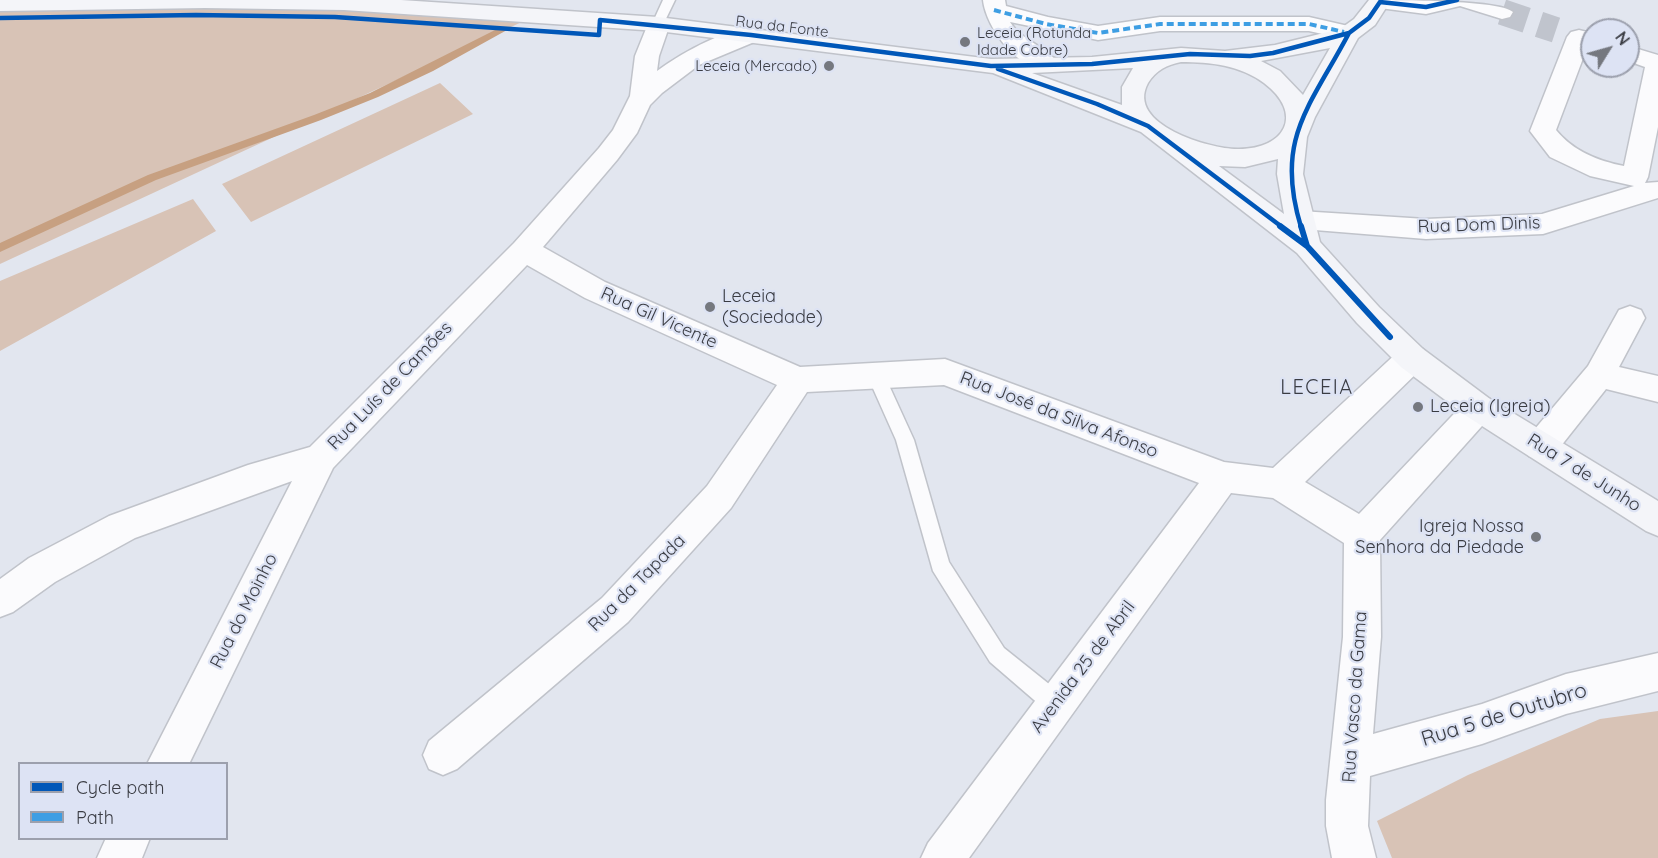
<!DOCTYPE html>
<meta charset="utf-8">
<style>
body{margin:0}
#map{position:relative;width:1658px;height:858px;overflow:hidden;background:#e2e6ef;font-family:Quicksand,sans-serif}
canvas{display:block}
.legend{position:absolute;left:18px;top:762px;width:210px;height:78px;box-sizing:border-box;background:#dde3f4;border:2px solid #9ca0ad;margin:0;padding:8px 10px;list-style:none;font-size:18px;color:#3a3c43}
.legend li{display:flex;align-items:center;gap:12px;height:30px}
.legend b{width:30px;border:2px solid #9ca0ad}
.north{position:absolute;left:1580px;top:18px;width:60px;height:60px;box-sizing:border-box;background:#dde3f4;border:2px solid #9ca0ad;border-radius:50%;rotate:53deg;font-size:16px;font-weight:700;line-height:24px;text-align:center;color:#3a3c43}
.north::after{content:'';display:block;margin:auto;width:21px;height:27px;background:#75787f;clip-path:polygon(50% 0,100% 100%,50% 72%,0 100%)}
</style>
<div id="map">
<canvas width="1658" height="858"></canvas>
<ul class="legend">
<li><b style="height:8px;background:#0057b8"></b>Cycle path</li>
<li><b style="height:8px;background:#3e9ee3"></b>Path</li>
</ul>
<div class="north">N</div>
</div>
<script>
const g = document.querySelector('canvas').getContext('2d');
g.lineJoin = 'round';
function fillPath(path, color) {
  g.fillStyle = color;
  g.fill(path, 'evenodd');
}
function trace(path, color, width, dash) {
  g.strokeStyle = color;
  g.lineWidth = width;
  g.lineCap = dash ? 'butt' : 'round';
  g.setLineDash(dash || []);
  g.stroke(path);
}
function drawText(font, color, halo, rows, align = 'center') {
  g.font = font + ' Quicksand,sans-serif';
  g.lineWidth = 4.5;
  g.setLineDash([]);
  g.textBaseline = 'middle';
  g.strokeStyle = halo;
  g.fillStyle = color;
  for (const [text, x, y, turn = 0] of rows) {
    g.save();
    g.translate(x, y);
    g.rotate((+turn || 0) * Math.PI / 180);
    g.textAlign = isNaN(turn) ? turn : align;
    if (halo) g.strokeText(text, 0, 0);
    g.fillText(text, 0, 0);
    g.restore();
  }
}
const green = new Path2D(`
 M0 0H165L526 20 0 264Z
 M440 83 473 114 251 222 222 184Z
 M193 199 216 231 0 351V281Z
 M1658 711V858H1392L1377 821 1468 775 1600 719Z`);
const stream = new Path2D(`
 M499 28 507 30 433 71 378 97 321 120 156 180 0 252V243L148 175 314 115 370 93Z`);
const streetTunnel = new Path2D(`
 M1502 12 1556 30`);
const lane = new Path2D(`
 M663 0H675L662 27H654L652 24Z
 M876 368 882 370 914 440 949 562 1004 648 1064 696 1067 704 1064 712 1056 715 1048 712 990 662 933 571 896 440 867 375 870 370Z`);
const street = new Path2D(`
 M983 0H1005L1006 6 1048 17 1098 26 1160 17H1309L1357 28 1361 33 1357 38 1349 40 1309 31H1160L1098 40 1010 22C1022 41 1046 46 1058 63L1055 68C1021 77 986 28 983 0Z
 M1370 0C1396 0 1501 0 1513 12L1510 17 1502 19 1460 6 1426 14 1372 7Z
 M658 17 666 19 670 24 659 56 657 71C679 55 732 23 759 30L763 35 759 40 699 65 662 93 650 105 637 133 617 160 543 247 605 282 800 367 945 359 1224 462 1273 468 1401 349 1412 346 1423 349 1428 358 1423 367 1305 482 1359 514 1468 399 1479 395 1490 399 1495 408 1490 417 1380 540 1381 637 1373 734 1482 704 1566 674 1658 653V691L1566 714 1482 744 1370 776 1368 826 1376 858H1332L1326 826V800L1343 637 1344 543 1273 498 1231 493 969 858H921L928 843 1199 483 944 385 807 392 731 508 628 622 457 769 443 775 429 769 423 755 429 741 602 598 707 486 777 385 585 298 527 265 333 468 189 764H147L292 481 135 538 55 582 13 612 0 617V579L29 558 109 516 248 465 310 447 514 243 599 148 613 130 630 96 635 56 650 19Z
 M1579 30 1587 32 1591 37 1556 130C1573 151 1598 161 1624 166L1645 67 1628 61V46L1658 55V127L1648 177 1645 183 1658 182V198L1543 234 1426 239 1290 228 1286 221 1290 214 1300 211 1426 219 1542 214 1634 186 1590 176 1550 157 1530 131 1567 37 1571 32Z
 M1630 306 1641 310 1645 318 1619 367 1658 376V402L1606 389 1553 456 1541 460 1529 456 1524 446 1529 436 1588 366 1619 310Z
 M106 838H150L142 858H97Z`);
const secondary = new Path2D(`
 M0 0H401L658 17 991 59 1092 57 1181 48 1225 51 1275 45 1340 29 1354 19 1369 0H1391L1375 25 1358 38 1315 117 1307 137 1303 174 1320 242 1379 307 1423 349 1490 399 1658 501V536L1646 531 1468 417 1401 367 1357 323 1297 253 1141 132 993 73 658 31 344 10 205 8 0 11ZM1330 48 1303 95 1280 71 1261 61ZM1181 62C1210 62 1240 65 1264 83 1305 114 1285 150 1237 149 1211 149 1125 125 1148 83 1156 70 1167 65 1181 62ZM1133 68 1122 87V105L1032 73ZM1278 159 1277 174 1284 214 1219 166 1245 167Z`);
const quiet = new Path2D(`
 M994 10 1046 24 1098 33 1160 24H1309L1344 32`);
const cyclewayFar1 = new Path2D(`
 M0 18 196 15 335 17 599 35 600 20 751 35 991 66 1092 64 1190 54 1250 56 1273 53 1349 33 1369 18 1380 2 1426 7 1457 0
 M998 69 1097 104 1148 126 1282 227
 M1301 227C1274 139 1310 107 1349 33`);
const cycleway = new Path2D(`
 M1280 226 1307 246 1390 337
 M1301 226 1307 246`);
const markers = [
 [965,42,6,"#75787f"],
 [829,66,6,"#75787f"],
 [710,307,6,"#75787f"],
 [1418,407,6,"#75787f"],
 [1536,537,6,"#75787f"]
];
const farStreetnames = [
 ["Rua da Fonte",782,27,7]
];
const farPoinames = [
 ["Leceia (Rotunda",977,33],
 ["Idade Cobre)",977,50],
 ["Leceia (Mercado)",817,66,"right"]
];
const streetNames = [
 ["Rua Dom Dinis",1479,225,-2],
 ["Rua Gil Vicente",659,318,24],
 ["Rua Luís de Camões",390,386,-46],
 ["Rua José da Silva Afonso",1059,415,21],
 ["Rua 7 de Junho",1584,473,32],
 ["Rua da Tapada",637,583,-45],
 ["Rua do Moinho",244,611,-63],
 ["Avenida 25 de Abril",1083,667,-53],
 ["Rua Vasco da Gama",1355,697,-86]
];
const poiNames = [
 ["Leceia",722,297],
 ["(Sociedade)",722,318],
 ["Leceia (Igreja)",1430,407],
 ["Igreja Nossa",1524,527,"right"],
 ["Senhora da Piedade",1524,548,"right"]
];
const neighbourhoodNames = [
 ["LECEIA",1317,388]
];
const nearStreetnames = [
 ["Rua 5 de Outubro",1504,715,-17]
];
fillPath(green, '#d8c3b6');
fillPath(stream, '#c7a081');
trace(streetTunnel, '#c0c4cd', 26, [26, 13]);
trace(lane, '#c0c3ca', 3);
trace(street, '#c0c3ca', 3);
trace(secondary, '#c0c3ca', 3);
fillPath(lane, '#fbfbfd');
fillPath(street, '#fbfbfd');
fillPath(secondary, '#f4f5f9');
trace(quiet, '#3e9ee3', 4, [7, 4]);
trace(cyclewayFar1, '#0057b8', 4.5);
trace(cycleway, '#0057b8', 6);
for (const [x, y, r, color] of markers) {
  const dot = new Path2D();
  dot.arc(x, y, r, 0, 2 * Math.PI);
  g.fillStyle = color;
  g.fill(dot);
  trace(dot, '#dde3f4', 2);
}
drawText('15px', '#3a3c43', '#dde3f4', farStreetnames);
drawText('15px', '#3a3c43', '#dde3f4', farPoinames, 'left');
drawText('18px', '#3a3c43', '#dde3f4', streetNames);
drawText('18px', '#3a3c43', '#dde3f4', poiNames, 'left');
g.letterSpacing = '1.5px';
drawText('20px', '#3a3c43', '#dde3f4', neighbourhoodNames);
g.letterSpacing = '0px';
drawText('21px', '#3a3c43', '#dde3f4', nearStreetnames);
</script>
